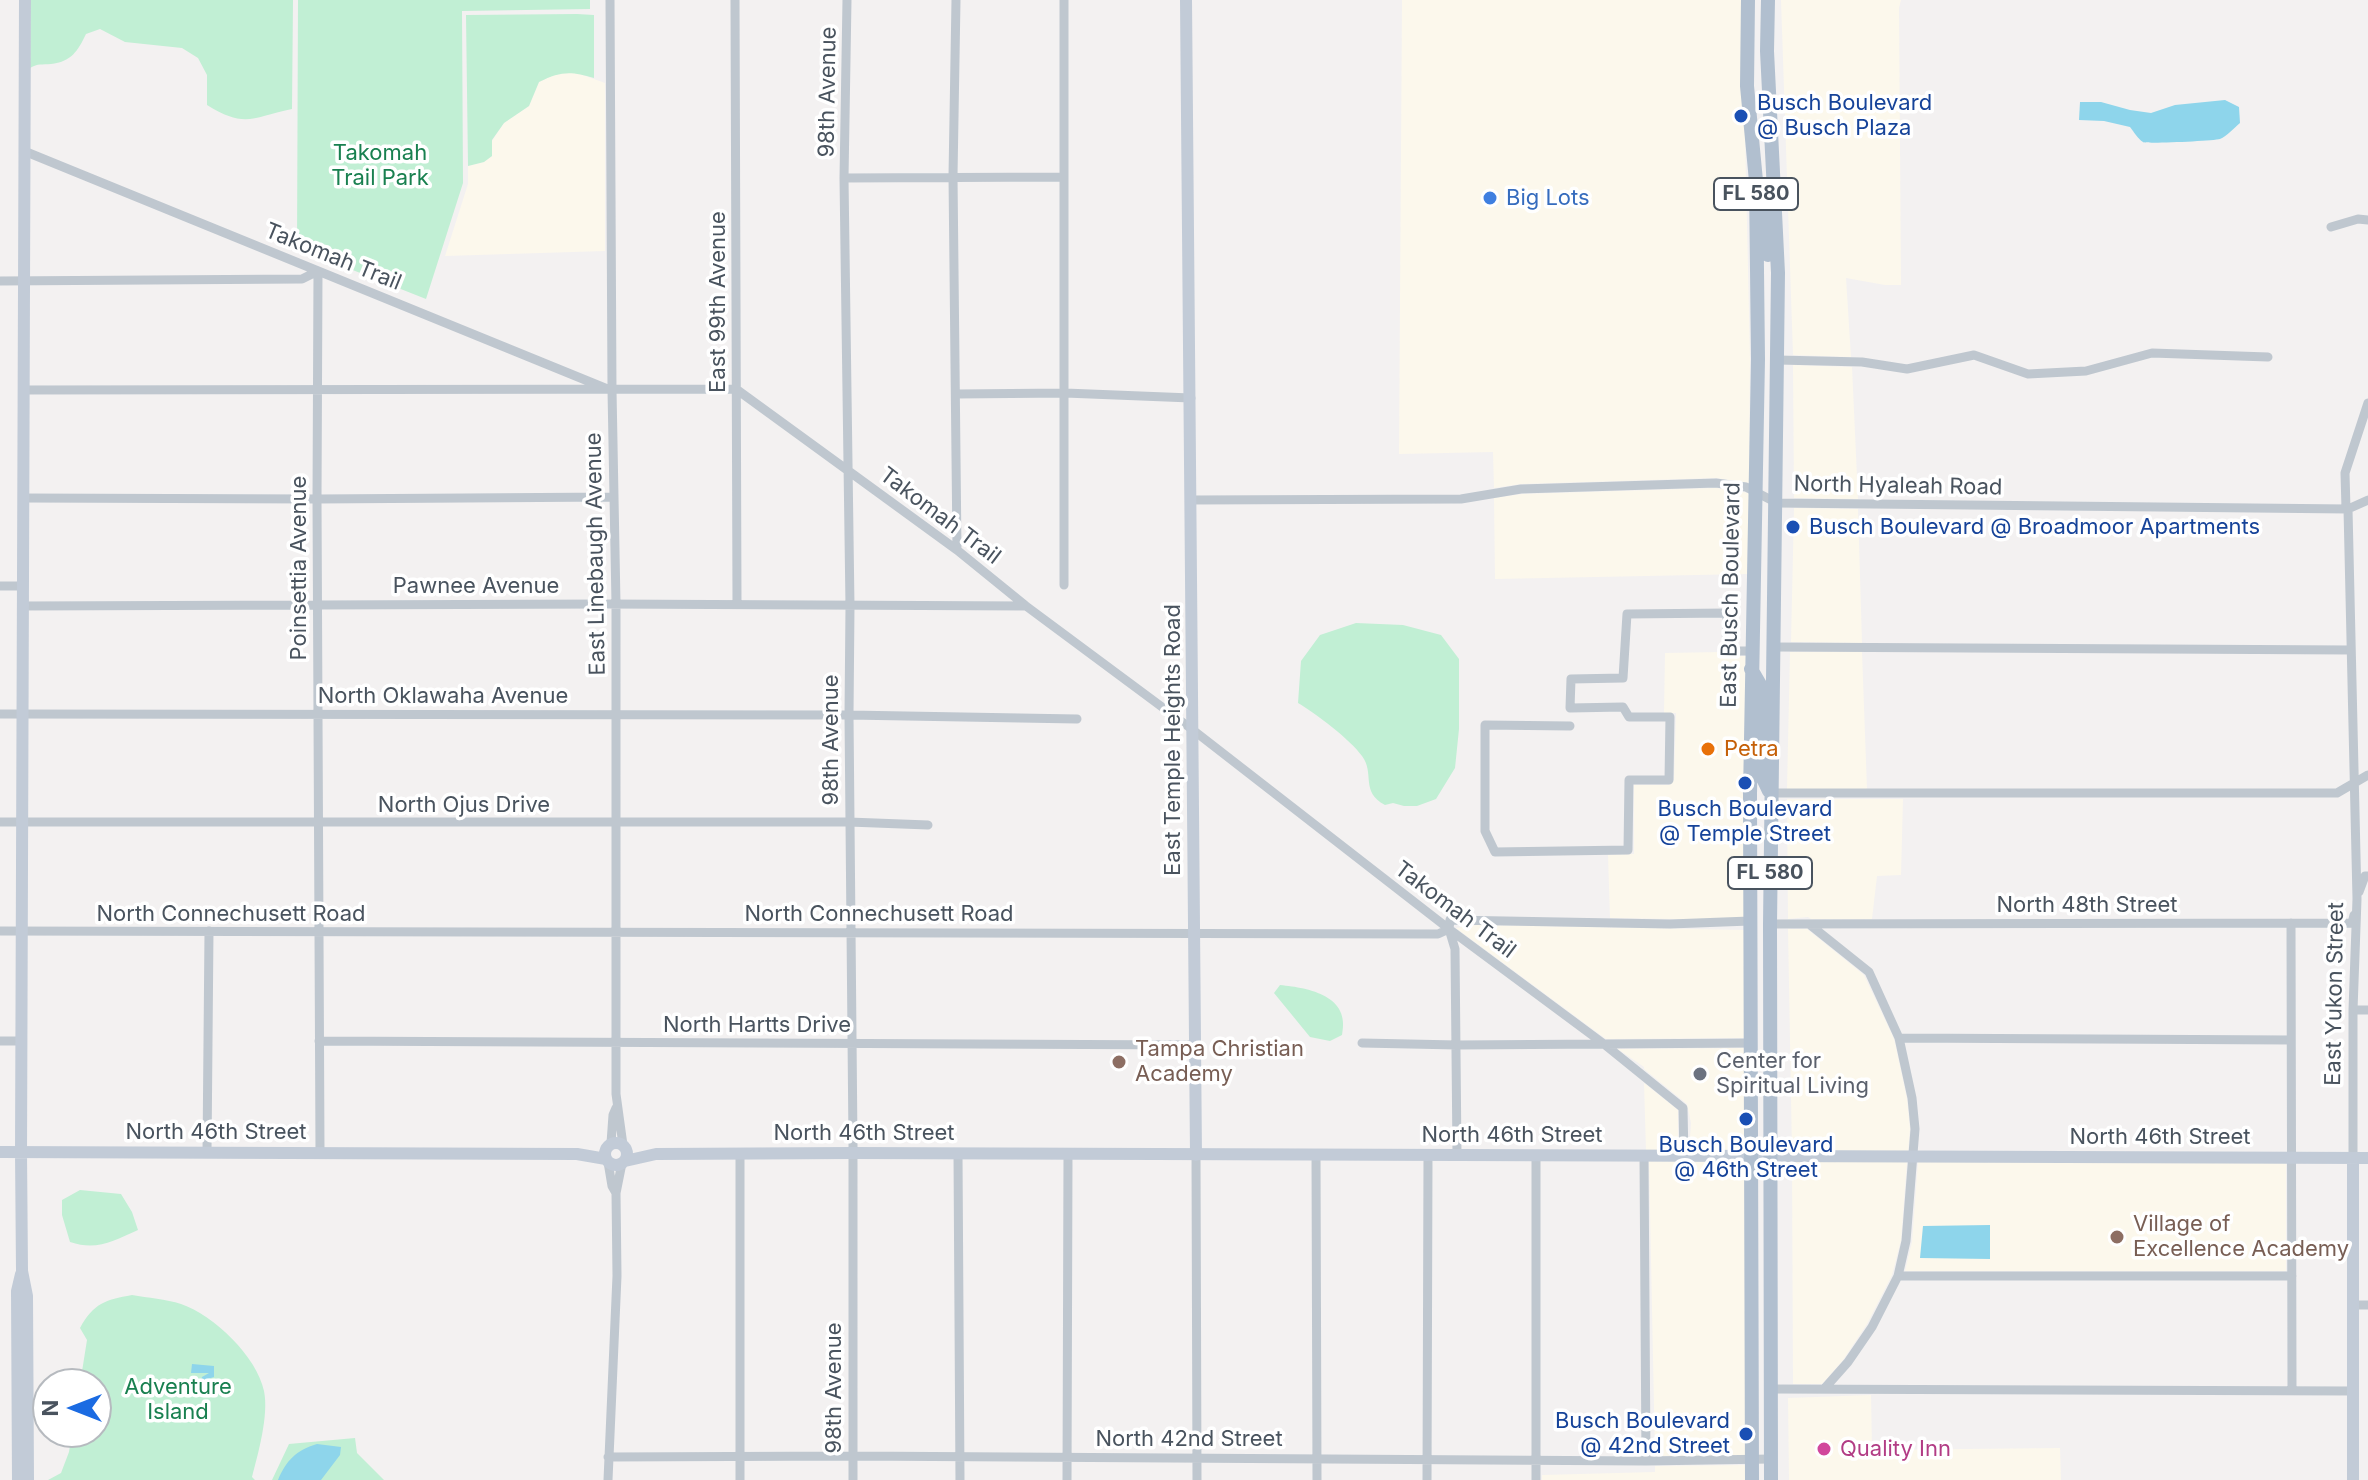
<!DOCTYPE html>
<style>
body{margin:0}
#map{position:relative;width:2368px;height:1480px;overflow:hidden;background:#f3f1f1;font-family:Inter,sans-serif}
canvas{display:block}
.north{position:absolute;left:32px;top:1368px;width:80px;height:80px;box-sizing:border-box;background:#fff;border:2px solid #b6babf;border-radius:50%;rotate:270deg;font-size:22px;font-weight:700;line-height:32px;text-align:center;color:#49535e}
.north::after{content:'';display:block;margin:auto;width:28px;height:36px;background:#1b6be2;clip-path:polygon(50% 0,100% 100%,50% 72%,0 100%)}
</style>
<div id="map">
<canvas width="2368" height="1480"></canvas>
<div class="north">N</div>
</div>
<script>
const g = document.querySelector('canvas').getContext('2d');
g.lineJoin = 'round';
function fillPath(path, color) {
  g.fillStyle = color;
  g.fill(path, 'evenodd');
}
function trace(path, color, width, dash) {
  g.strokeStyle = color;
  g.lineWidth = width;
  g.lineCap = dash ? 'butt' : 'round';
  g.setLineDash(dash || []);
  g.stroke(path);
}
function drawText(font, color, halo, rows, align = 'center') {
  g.font = font + ' Inter,sans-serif';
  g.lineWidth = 7;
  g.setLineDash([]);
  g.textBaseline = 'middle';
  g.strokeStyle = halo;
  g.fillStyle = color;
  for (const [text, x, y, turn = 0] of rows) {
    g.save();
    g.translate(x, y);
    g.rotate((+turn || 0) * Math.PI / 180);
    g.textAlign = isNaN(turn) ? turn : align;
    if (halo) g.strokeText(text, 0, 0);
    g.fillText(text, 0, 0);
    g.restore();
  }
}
const commercial = new Path2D(`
 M1402 0H1742L1750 359 1749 483 1716 478 1521 484 1494 488 1493 452 1399 454Z
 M1781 0H1901L1899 8 1901 285H1885L1846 278 1851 357 1793 355Z
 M558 73H577L605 83V251L445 256 468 184V166L484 162 492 156V141L504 123 529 106 539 82Z
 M1793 365 1852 367 1858 499 1794 498Z
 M1716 488 1749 493 1747 574 1495 579 1494 498 1522 494Z
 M1794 508 1858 509 1862 643 1791 642Z
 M1722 652 1726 656H1746L1744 791 1742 793 1744 796V920L1610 918 1608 855 1634 854V785H1669L1674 780 1676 713H1664L1665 653Z
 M1790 652H1862L1867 789H1787Z
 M1787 799H1903L1901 875 1877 876 1872 919H1811L1808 917 1788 919Z
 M1477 925 1744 930 1746 1038 1606 1039 1456 928Z
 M1788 929H1807L1864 975 1894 1039 1907 1099 1910 1129 1908 1152H1792Z
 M1746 1048 1747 1152H1689L1691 1123 1687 1104 1644 1069V1067L1618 1049Z
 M1644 1083 1678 1110V1152L1646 1151Z
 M1649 1161 1747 1162 1745 1455 1655 1456Z
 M1792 1162H1907L1901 1240 1892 1275 1867 1324 1843 1360 1822 1384H1793Z
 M1918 1162H2286V1271H1905L1912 1242Z
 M1871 1395 1872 1450 2060 1448 2061 1480H1789L1788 1398Z
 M1745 1465V1480H1542V1475L1655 1472V1466Z`);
const green = new Path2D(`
 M31 0H293L292 109C252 117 246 129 207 105V75L198 58 182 48 125 42 100 29 86 34C78 51 71 62 51 64 42 65 38 63 30 68Z
 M298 0H590V9L462 11 463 183 426 299 297 248Z
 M577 14 594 15V78C571 71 561 71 539 82L529 106 504 123 492 140V156L484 162 468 166 466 15Z
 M1356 623 1403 625 1441 635 1459 659V729L1455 768 1436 799 1417 806H1404L1393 803 1385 805C1360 792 1375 773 1362 756 1351 740 1315 713 1298 703L1301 661 1320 635Z
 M1280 985C1310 988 1351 996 1342 1035L1330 1041 1310 1037 1274 993Z
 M80 1190 121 1194 132 1212 138 1230C113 1241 97 1251 70 1242L62 1215V1200Z
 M132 1295C148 1298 166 1299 181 1304 214 1315 257 1357 264 1391 269 1415 258 1454 252 1477L255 1480H48L61 1473 69 1452 72 1432H96V1384H80L87 1340 80 1328C94 1303 105 1300 132 1295Z
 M355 1438 357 1453 384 1480H272L289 1444Z`);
const water = new Path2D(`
 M2225 100 2239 107 2240 123C2234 128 2227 136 2220 139 2213 141 2146 144 2143 142 2138 139 2134 132 2130 127L2104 121 2079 120 2080 102H2101L2130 110 2151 113 2175 105Z
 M1990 1225V1259L1920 1258 1923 1226Z
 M192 1364 214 1366V1377L201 1381 202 1377 209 1373H191Z
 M317 1444 341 1447 340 1455 321 1480H278C286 1461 296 1450 317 1444Z`);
const street = new Path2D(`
 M610 0 612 390 616 604V1094L623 1145
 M735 0 737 604
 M847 0 844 178 850 606 849 715 853 1143V1480
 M956 0 953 176 957 550
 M24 151 605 388
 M844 178 1064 177
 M2331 227 2358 219 2368 220
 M0 281 302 279 318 271 317 499 320 1152
 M1778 360 1862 362 1907 369 1974 355 2028 374 2086 371 2152 353 2268 357
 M23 390 736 389 957 550 1026 606 1193 730 1449 929 1604 1044 1683 1108 1684 1157
 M957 394 1065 393 1191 398
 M23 498 317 499 613 497
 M1192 500 1461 499 1521 489 1716 483 1746 487 1777 503 2348 509 2368 500
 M2346 509 2345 473 2368 403
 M2348 509 2357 899 2353 1010V1158
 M1064 585V0
 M0 586H23
 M23 606 607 604 1026 606
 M1775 647 2351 650
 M0 714 849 715 1077 719
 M1570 726 1485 725V831L1495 852 1628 850 1629 780H1669L1670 717H1629L1623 707 1570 708 1571 679 1623 678 1627 614 1727 613 1726 651H1751
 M1771 793H2337L2368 775
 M0 822H849L928 825
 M2359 892 2365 876H2368
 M2291 923 2292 1391
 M1770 924 2352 923 2354 915
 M1809 924 1869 972 1899 1038 1912 1098 1915 1129 1906 1241 1898 1276 1872 1327 1848 1362 1824 1389
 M1449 929 1455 949 1457 1155
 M0 931 1438 934 1449 929 1450 920 1670 924 1750 921
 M2353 1010H2368
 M1899 1038 2291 1040
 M0 1041H22
 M319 1041 1194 1045
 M1362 1043 1457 1045 1752 1043
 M611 1143 613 1115 616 1108
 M207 1152 209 931
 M958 1154 960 1480
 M1316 1154 1317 1480
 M1196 1155 1197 1480
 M1536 1156V1480
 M1644 1156 1646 1461
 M608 1162 612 1186 616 1193
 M1898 1276H2292
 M2353 1305H2368
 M1771 1389 2352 1391
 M608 1457 853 1456 1646 1461 1771 1459
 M608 1480 617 1276 616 1193 622 1163
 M740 1480V1153
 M1067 1480 1068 1154
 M1427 1480 1428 1155`);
const secondary = new Path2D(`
 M25 0 21 1152 22 1271 27 1296 28 1480
 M1186 0 1196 1155
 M605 1154a11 11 0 1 1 22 0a11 11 0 1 1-22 0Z
 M0 1152 577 1154 606 1159
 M625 1161 656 1154 852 1153 2368 1158
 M18 1480 17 1291 21 1274
 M2353 1480V1158`);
const primary = new Path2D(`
 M1748 0 1747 86 1756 181 1758 359 1750 794 1752 1480
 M1768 0 1767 51 1778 273 1770 924 1771 1480
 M1765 208 1768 255
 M1751 669 1762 688 1760 772 1769 791`);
const markers = [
 [1741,116,8,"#1a4fb4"],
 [1490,198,8,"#3f7fe0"],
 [1793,527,8,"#1a4fb4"],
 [1708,749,8,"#e8710a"],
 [1745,783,8,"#1a4fb4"],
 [1119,1062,8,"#8d6e63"],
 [1700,1074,8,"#6b7280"],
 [1746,1119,8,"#1a4fb4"],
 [2117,1237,8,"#8d6e63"],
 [1746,1434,8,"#1a4fb4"],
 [1824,1449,8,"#d1479c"]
];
const shields = [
 [1756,194,84],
 [1770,873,84]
];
const shieldNames = [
 ["FL 580",1756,194],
 ["FL 580",1770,873]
];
const streetNames = [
 ["98th Avenue",828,92,-89],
 ["Takomah Trail",333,257,22],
 ["East 99th Avenue",718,302,-90],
 ["North Hyaleah Road",1898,486,1],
 ["Takomah Trail",940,516,37],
 ["East Linebaugh Avenue",596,554,-91],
 ["Poinsettia Avenue",299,568,-90],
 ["Pawnee Avenue",476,586],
 ["East Busch Boulevard",1731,595,-89],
 ["North Oklawaha Avenue",443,696],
 ["98th Avenue",831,740,-90],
 ["East Temple Heights Road",1173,740,-90],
 ["North Ojus Drive",464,805],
 ["North 48th Street",2087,905],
 ["Takomah Trail",1455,910,37],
 ["North Connechusett Road",231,914],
 ["North Connechusett Road",879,914],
 ["East Yukon Street",2335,994,-89],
 ["North Hartts Drive",757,1025],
 ["North 46th Street",216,1132],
 ["North 46th Street",864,1133],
 ["North 46th Street",1512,1135],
 ["North 46th Street",2160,1137],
 ["98th Avenue",834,1388,-90],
 ["North 42nd Street",1189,1439]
];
const transitNames = [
 ["Busch Boulevard",1757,103],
 ["@ Busch Plaza",1757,128],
 ["Busch Boulevard @ Broadmoor Apartments",1809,527],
 ["Busch Boulevard",1745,809,"center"],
 ["@ Temple Street",1745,834,"center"],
 ["Busch Boulevard",1746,1145,"center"],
 ["@ 46th Street",1746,1170,"center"],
 ["Busch Boulevard",1730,1421,"right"],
 ["@ 42nd Street",1730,1446,"right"]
];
const parkNames = [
 ["Takomah",380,153],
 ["Trail Park",380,178],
 ["Adventure",178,1387],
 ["Island",178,1412]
];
const shopNames = [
 ["Big Lots",1506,198]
];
const foodNames = [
 ["Petra",1724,749]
];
const educationNames = [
 ["Tampa Christian",1135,1049],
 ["Academy",1135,1074],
 ["Village of",2133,1224],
 ["Excellence Academy",2133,1249]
];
const worshipNames = [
 ["Center for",1716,1061],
 ["Spiritual Living",1716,1086]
];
const hotelNames = [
 ["Quality Inn",1840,1449]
];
fillPath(commercial, '#fcf8ec');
fillPath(green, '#c1efd4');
fillPath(water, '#8ed5eb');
trace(street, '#bfc7cf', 9);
trace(secondary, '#c2cbd7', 12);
trace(primary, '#b1bfcf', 14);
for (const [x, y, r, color] of markers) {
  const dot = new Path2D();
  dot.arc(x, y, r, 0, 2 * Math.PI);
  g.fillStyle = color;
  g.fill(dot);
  trace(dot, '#fff', 3);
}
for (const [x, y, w] of shields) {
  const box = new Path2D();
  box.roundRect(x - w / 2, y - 16, w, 32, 6);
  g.fillStyle = '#fff';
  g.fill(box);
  trace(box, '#49535e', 2);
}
drawText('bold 20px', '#49535e', null, shieldNames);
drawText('22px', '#49535e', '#fff', streetNames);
drawText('22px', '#164399', '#fff', transitNames, 'left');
drawText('22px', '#198050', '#fff', parkNames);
drawText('22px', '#366cbe', '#fff', shopNames, 'left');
drawText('22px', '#c56008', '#fff', foodNames, 'left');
drawText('22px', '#785e54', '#fff', educationNames, 'left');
drawText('22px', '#5b616d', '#fff', worshipNames, 'left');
drawText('22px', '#b23c85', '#fff', hotelNames, 'left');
</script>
